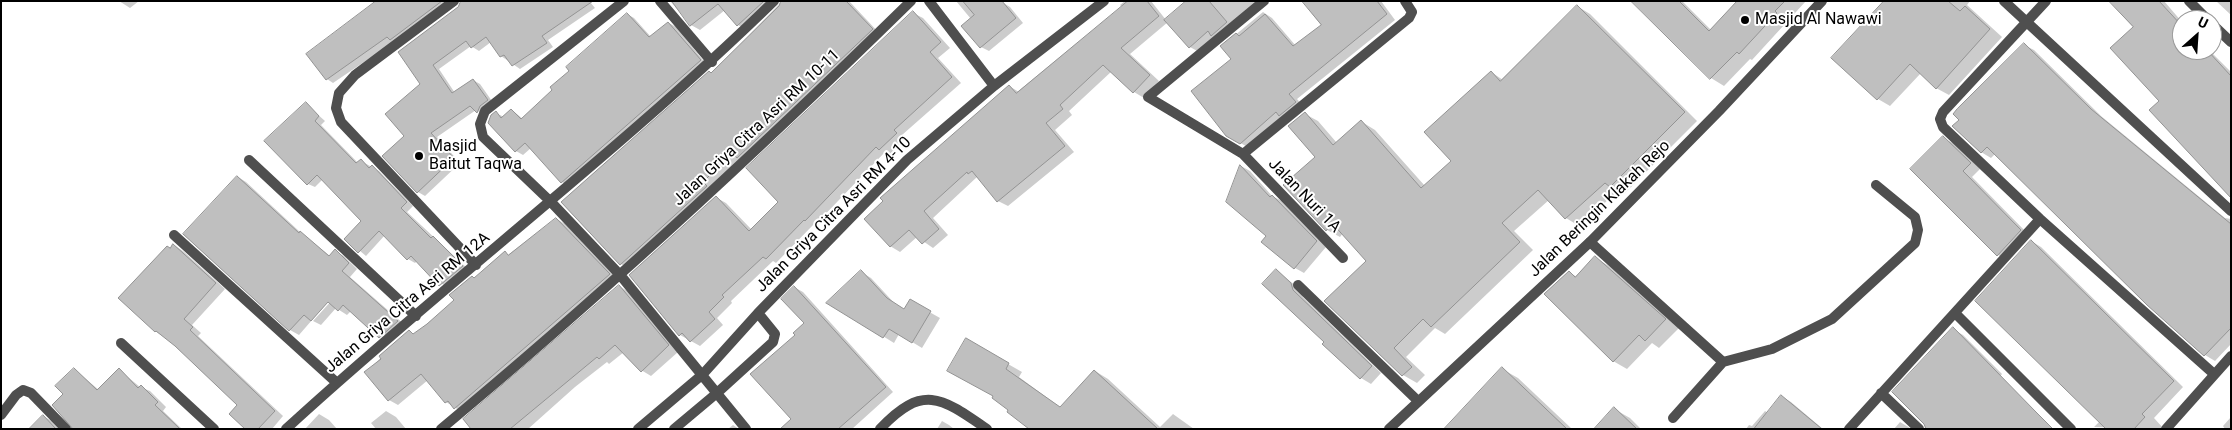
<!DOCTYPE html>
<style>
body{margin:0}
#map{position:relative;width:2232px;height:430px;overflow:hidden;background:#fff;font-family:Roboto,sans-serif}
canvas{display:block}
.frame{position:absolute;inset:0;border:2px solid #000;pointer-events:none}
.north{position:absolute;left:2172px;top:10px;width:50px;height:50px;box-sizing:border-box;background:#fff;border:1px solid #999;border-radius:50%;rotate:26deg;font-size:14px;font-weight:700;line-height:20px;text-align:center;color:#000}
.north::after{content:'';display:block;margin:auto;width:18px;height:22px;background:#000;clip-path:polygon(50% 0,100% 100%,50% 72%,0 100%)}
</style>
<div id="map">
<canvas width="2232" height="430"></canvas>
<div class="frame"></div>
<div class="north">U</div>
</div>
<script>
const g = document.querySelector('canvas').getContext('2d');
g.lineJoin = 'round';
function fillPath(path, color) {
  g.fillStyle = color;
  g.fill(path, 'evenodd');
}
function trace(path, color, width, dash) {
  g.strokeStyle = color;
  g.lineWidth = width;
  g.lineCap = dash ? 'butt' : 'round';
  g.setLineDash(dash || []);
  g.stroke(path);
}
function drawText(font, color, halo, rows, align = 'center') {
  g.font = font + ' Roboto,sans-serif';
  g.lineWidth = 4;
  g.setLineDash([]);
  g.textBaseline = 'middle';
  g.strokeStyle = halo;
  g.fillStyle = color;
  for (const [text, x, y, turn = 0] of rows) {
    g.save();
    g.translate(x, y);
    g.rotate((+turn || 0) * Math.PI / 180);
    g.textAlign = isNaN(turn) ? turn : align;
    if (halo) g.strokeText(text, 0, 0);
    g.fillText(text, 0, 0);
    g.restore();
  }
}
const shadow = new Path2D(`
 M119 1H139L130 8Z
 M377 1H454L333 83 327 79Z
 M670 1H777L747 30 738 25 725 10 700 30 691 25Z
 M782 1H849L880 34 630 269 621 264 563 203 712 74Z
 M956 1H1000L1010 7 1023 23 989 51 981 47 971 19Z
 M1125 1H1151L1166 20 1187 1H1258L1199 52 1190 47 1168 22 1130 54 1159 81 1144 98 1134 92 1112 71 1069 111 1072 115 1055 130 1074 152 1008 206 998 201 977 177 933 218 948 235 933 248 917 237 900 252 890 246 1009 86 1019 92 1122 7 1120 5Z
 M1304 1H1381L1395 20 1297 99 1304 107 1249 148 1227 135 1233 59 1222 46 1263 12 1272 18 1296 46 1322 26Z
 M1633 1H1682L1711 30 1739 1H1806L1752 60 1750 59 1724 86 1711 78Z
 M1884 1H1970L1967 5 2002 37 1949 95 1936 88 1921 73 1890 106 1878 99 1833 58Z
 M2111 1H2164L2182 22V50H2209L2231 72V196L2161 101 2135 27Z
 M2216 1H2231V15Z
 M590 2 595 8 548 40 553 47 520 69 501 56 491 42 479 51 471 46 439 69 455 93 473 80 480 84 494 104 484 115 476 110 437 137 460 163 425 196 418 192 421 84 399 52Z
 M1577 6 1590 14 1697 121 1624 194 1618 191 1579 226 1566 218 1549 200 1514 231 1533 250 1445 334 1435 328 1406 357 1425 375 1417 383 1403 375 1326 301 1368 261 1343 233 1340 237 1327 230 1316 157 1305 114 1318 121 1337 143 1362 122 1375 130 1425 186 1453 161 1491 72 1503 80Z
 M913 13 923 18 950 48 938 58 961 83 902 135 906 139 889 155 885 152 815 225 814 224 776 263 773 261 731 301 732 303 717 318 723 325 700 346 680 335 717 198 726 203 752 230 779 202Z
 M627 14 634 18 651 37 669 23 676 27 707 65 569 186 562 182 531 148 523 155 516 151 489 123 496 113 504 117 512 110 523 119 554 90Z
 M2024 45 2034 50 2101 116 2225 218 2231 219V344L2215 361 2205 355 2148 305 1995 154 1991 158 1981 152Z
 M306 104 325 121 321 125 358 163 361 161 379 171 413 206 407 212 469 270 447 288 417 261 415 263 408 259 385 235 366 256 346 239 362 221 323 179 315 187 308 184Z
 M1943 138 1953 143 1980 169 1972 177 2030 236 2008 261 1998 255Z
 M1241 166 1250 171 1272 196 1282 201 1326 247 1304 273 1295 268Z
 M238 177 246 182 300 232 330 256 335 251 344 256 357 269 350 277 406 326 388 342 351 311 347 315 336 308 321 325 313 321 333 299 332 297 299 335 290 330Z
 M557 219 565 224 618 280 464 413 446 402 428 380 398 405 389 400 366 372 409 331 414 335 456 300 475 279 505 253 510 256Z
 M2031 241 2041 247 2183 387 2154 418 2164 429 2094 427 2100 421Z
 M174 245 183 251 225 289 192 325 201 333 198 336 283 416 272 429H246L239 405 176 345 155 331 170 249Z
 M1596 258 1609 266 1679 328 1659 348 1652 343 1627 369 1613 361 1569 272 1577 277Z
 M1276 270 1301 290 1303 297 1381 373 1371 384 1361 378 1323 344 1326 342Z
 M861 272 871 278 897 306 905 310 910 301 940 318 922 348 899 334 894 343 828 302Z
 M619 286 629 292 678 352 651 376 641 370 624 352 609 364 607 362 575 387 528 429H472Z
 M794 287 803 292 893 392 852 429H795L792 419 797 335 805 323Z
 M1953 329 1963 335 2002 374 1998 379 2048 429H1925Z
 M966 340 1022 372 1019 377 1061 408 1095 371 1108 379 1160 427 1173 414 1194 429H1039L1010 409 995 396Z
 M74 369 99 390 119 370 140 387 150 391 166 407 163 411 182 429H72L64 394Z
 M1502 369 1518 378 1572 429H1455Z
 M1782 397 1791 402 1823 429H1746L1749 425 1752 426 1765 411 1768 413Z
 M1614 409 1630 418 1641 429H1595Z
 M386 411 396 417 406 429H376L371 423Z
 M319 414 329 420 337 429H305Z
 M43 416 52 421 59 429H31Z
 M2231 417V429H2225L2223 426Z
 M942 421 949 425 954 429H937Z
 M1900 422 1910 428 1911 429H1894Z
 M733 425 739 429H728Z`);
const building = new Path2D(`
 M376 1H442L390 40 387 37 326 80 306 54Z
 M461 1H593L542 36 547 43 512 66 504 55 500 57 486 37 471 48 466 41 433 65 452 93 473 79 488 100 480 106 477 113 470 106 431 133 454 158 417 193 382 156 404 136 385 114 420 84 398 52 458 7Z
 M672 1H764L737 26 718 4 690 26Z
 M781 1H846L873 29 737 158 732 153 703 182 707 186 620 265 561 202 709 71 711 73 779 6Z
 M963 1H1002L1016 18 980 48 961 26 974 15Z
 M1128 1H1147L1159 16 1121 48 1150 75 1133 93 1103 65 1060 105 1063 109 1046 123 1065 146 997 202 972 171 968 174 967 172 924 211 939 229 922 244 909 230 890 247 864 219 883 201 880 198 1009 85 1016 93Z
 M1186 1H1209L1227 22 1211 36 1208 31 1189 48 1164 20Z
 M1302 1H1377L1387 14 1289 94 1296 102 1279 116 1276 112 1240 144 1226 136 1191 91 1231 59 1220 46 1236 33 1239 36 1265 14 1293 46 1321 25Z
 M1631 1H1679L1709 31 1737 1H1785L1775 11 1777 13 1739 54 1737 52 1710 79Z
 M1884 1H1948L1960 11 1965 6 1990 29 1936 89 1910 64 1877 100 1831 58Z
 M2109 1H2159L2182 26V50H2207L2231 76V198L2149 110 2159 101 2110 48 2133 27Z
 M1577 5 1685 112 1610 187 1605 183 1565 219 1538 190 1502 223 1520 242 1431 327 1423 319 1394 348 1412 367 1402 376 1324 301 1366 261 1332 223 1326 231 1283 185 1315 157 1288 126 1305 112 1333 145 1361 120 1421 188 1451 161 1424 132 1491 71 1500 81Z
 M913 11 941 42 930 52 952 77 894 130 897 133 879 150 876 147 805 221 804 220 766 259 763 257 722 295 724 297 709 312 715 319 690 342 682 333 679 336 629 275 716 196 749 231 778 202 746 168Z
 M627 13 649 37 668 22 701 60 561 183 525 143 515 152 488 123 491 115 496 111 501 118 511 109 521 119 552 90 550 87 569 71 566 67Z
 M2024 43 2091 109 2231 224V328L2204 356 2147 305 1987 147 1981 153 1952 126 1959 120 1953 114 1957 109Z
 M306 102 319 116 315 121 356 163 361 159 369 168 372 165 407 202 401 208 431 238 433 236 463 266 439 286 411 256 407 260 379 231 358 253 344 239 361 221 317 175 307 185 264 141Z
 M1943 136 1971 163 1963 171 2021 230 1997 256 1910 169Z
 M1240 165 1270 197 1272 195 1317 241 1294 269 1261 242 1266 236 1226 202Z
 M237 176 299 233 300 231 329 256 335 249 349 263 342 271 398 321 379 338 343 305 338 311 328 302 311 321 304 315 289 331 183 234Z
 M556 218 610 274 454 409 448 401 445 403 421 374 388 401 364 372 381 359 379 356 409 330 413 334 427 324 454 300 449 295 472 276 474 278 505 251 508 255Z
 M2031 240 2174 381 2142 414 2145 417 2134 429H2106L1975 301Z
 M173 244 216 283 184 319 193 327 190 330 275 411 258 429H245L229 414 237 405 175 346 156 331 155 332 118 298 167 246 170 248Z
 M1595 256 1666 319 1645 341 1639 335 1613 362 1544 294 1569 271 1575 277Z
 M1276 269 1291 283 1293 290 1372 366 1360 379 1322 344 1324 342 1262 284Z
 M861 270 887 298 904 309 910 299 931 311 912 343 889 329 883 338 826 303Z
 M619 285 669 345 641 372 615 345 599 359 597 357 510 429H471L463 419Z
 M794 286 886 387 838 429H780L791 419 750 374 795 335 793 333 804 323 781 299Z
 M1953 327 2036 412 2053 429H1926L1924 424 1892 392Z
 M966 338 1009 363 1006 369 1060 407 1094 370 1158 429H1029L1007 412 1008 410 992 398 993 396 947 371Z
 M1502 367 1567 429H1444Z
 M74 368 97 390 119 368 138 388 141 385 158 402 155 405 180 429H73L52 405 63 394 55 386Z
 M1781 395 1822 429H1754Z
 M1614 407 1637 429H1594Z
 M43 415 56 429H29Z`);
const minor = new Path2D(`
 M454 1 355 75 339 93 336 108 341 122 476 265
 M624 1 485 111 480 124 483 137 551 202 621 276 746 429
 M660 1 712 62
 M929 1 994 86
 M1264 1 1148 97 1243 154 1343 258
 M2004 1 2231 211
 M2046 1 1943 112 1940 119 1943 127 2040 219 2214 374
 M2189 1 2208 20
 M2212 24 2231 42
 M1243 154 1409 18 1412 12 1405 1
 M249 160 416 316
 M174 235 337 383
 M1590 242 1723 362 1772 349 1832 319 1915 243 1918 230 1915 217 1876 185
 M1298 285 1418 401
 M1955 313 2071 429
 M121 343 214 429
 M1881 393 1919 429
 M1 415 16 395 23 390 31 393 66 429
 M1673 418 1723 362
 M286 429C446 282 619 152 774 1
 M441 429C605 293 759 150 911 1
 M638 429 703 374 758 313 907 160 994 86 1104 1
 M674 429 717 393 773 342 775 334 758 313
 M880 429C923 383 942 398 987 429
 M1849 429 2040 219
 M2166 429 2231 356`);
const tertiary = new Path2D(`
 M1389 429 1590 242 1719 111 1822 1`);
const markers = [
 [1745,20,5,"#000"],
 [419,156,5,"#000"]
];
const poiNames = [
 ["Masjid Al Nawawi",1755,20],
 ["Masjid",429,147],
 ["Baitut Taqwa",429,165]
];
const streetNames = [
 ["Jalan Griya Citra Asri RM 10-11",757,128,-43],
 ["Jalan Nuri 1A",1304,196,46],
 ["Jalan Beringin Klakah Rejo",1600,209,-44],
 ["Jalan Griya Citra Asri RM 4-10",834,215,-45],
 ["Jalan Griya Citra Asri RM 12A",408,303,-40]
];
fillPath(shadow, '#0003');
fillPath(building, '#bfbfbf');
trace(building, '#939393', 1);
trace(minor, '#4f4f4f', 10);
trace(tertiary, '#4f4f4f', 10);
for (const [x, y, r, color] of markers) {
  const dot = new Path2D();
  dot.arc(x, y, r, 0, 2 * Math.PI);
  g.fillStyle = color;
  g.fill(dot);
  trace(dot, '#fff', 2);
}
drawText('16px', '#000', '#fff', poiNames, 'left');
drawText('16px', '#000', '#fff', streetNames);
</script>
